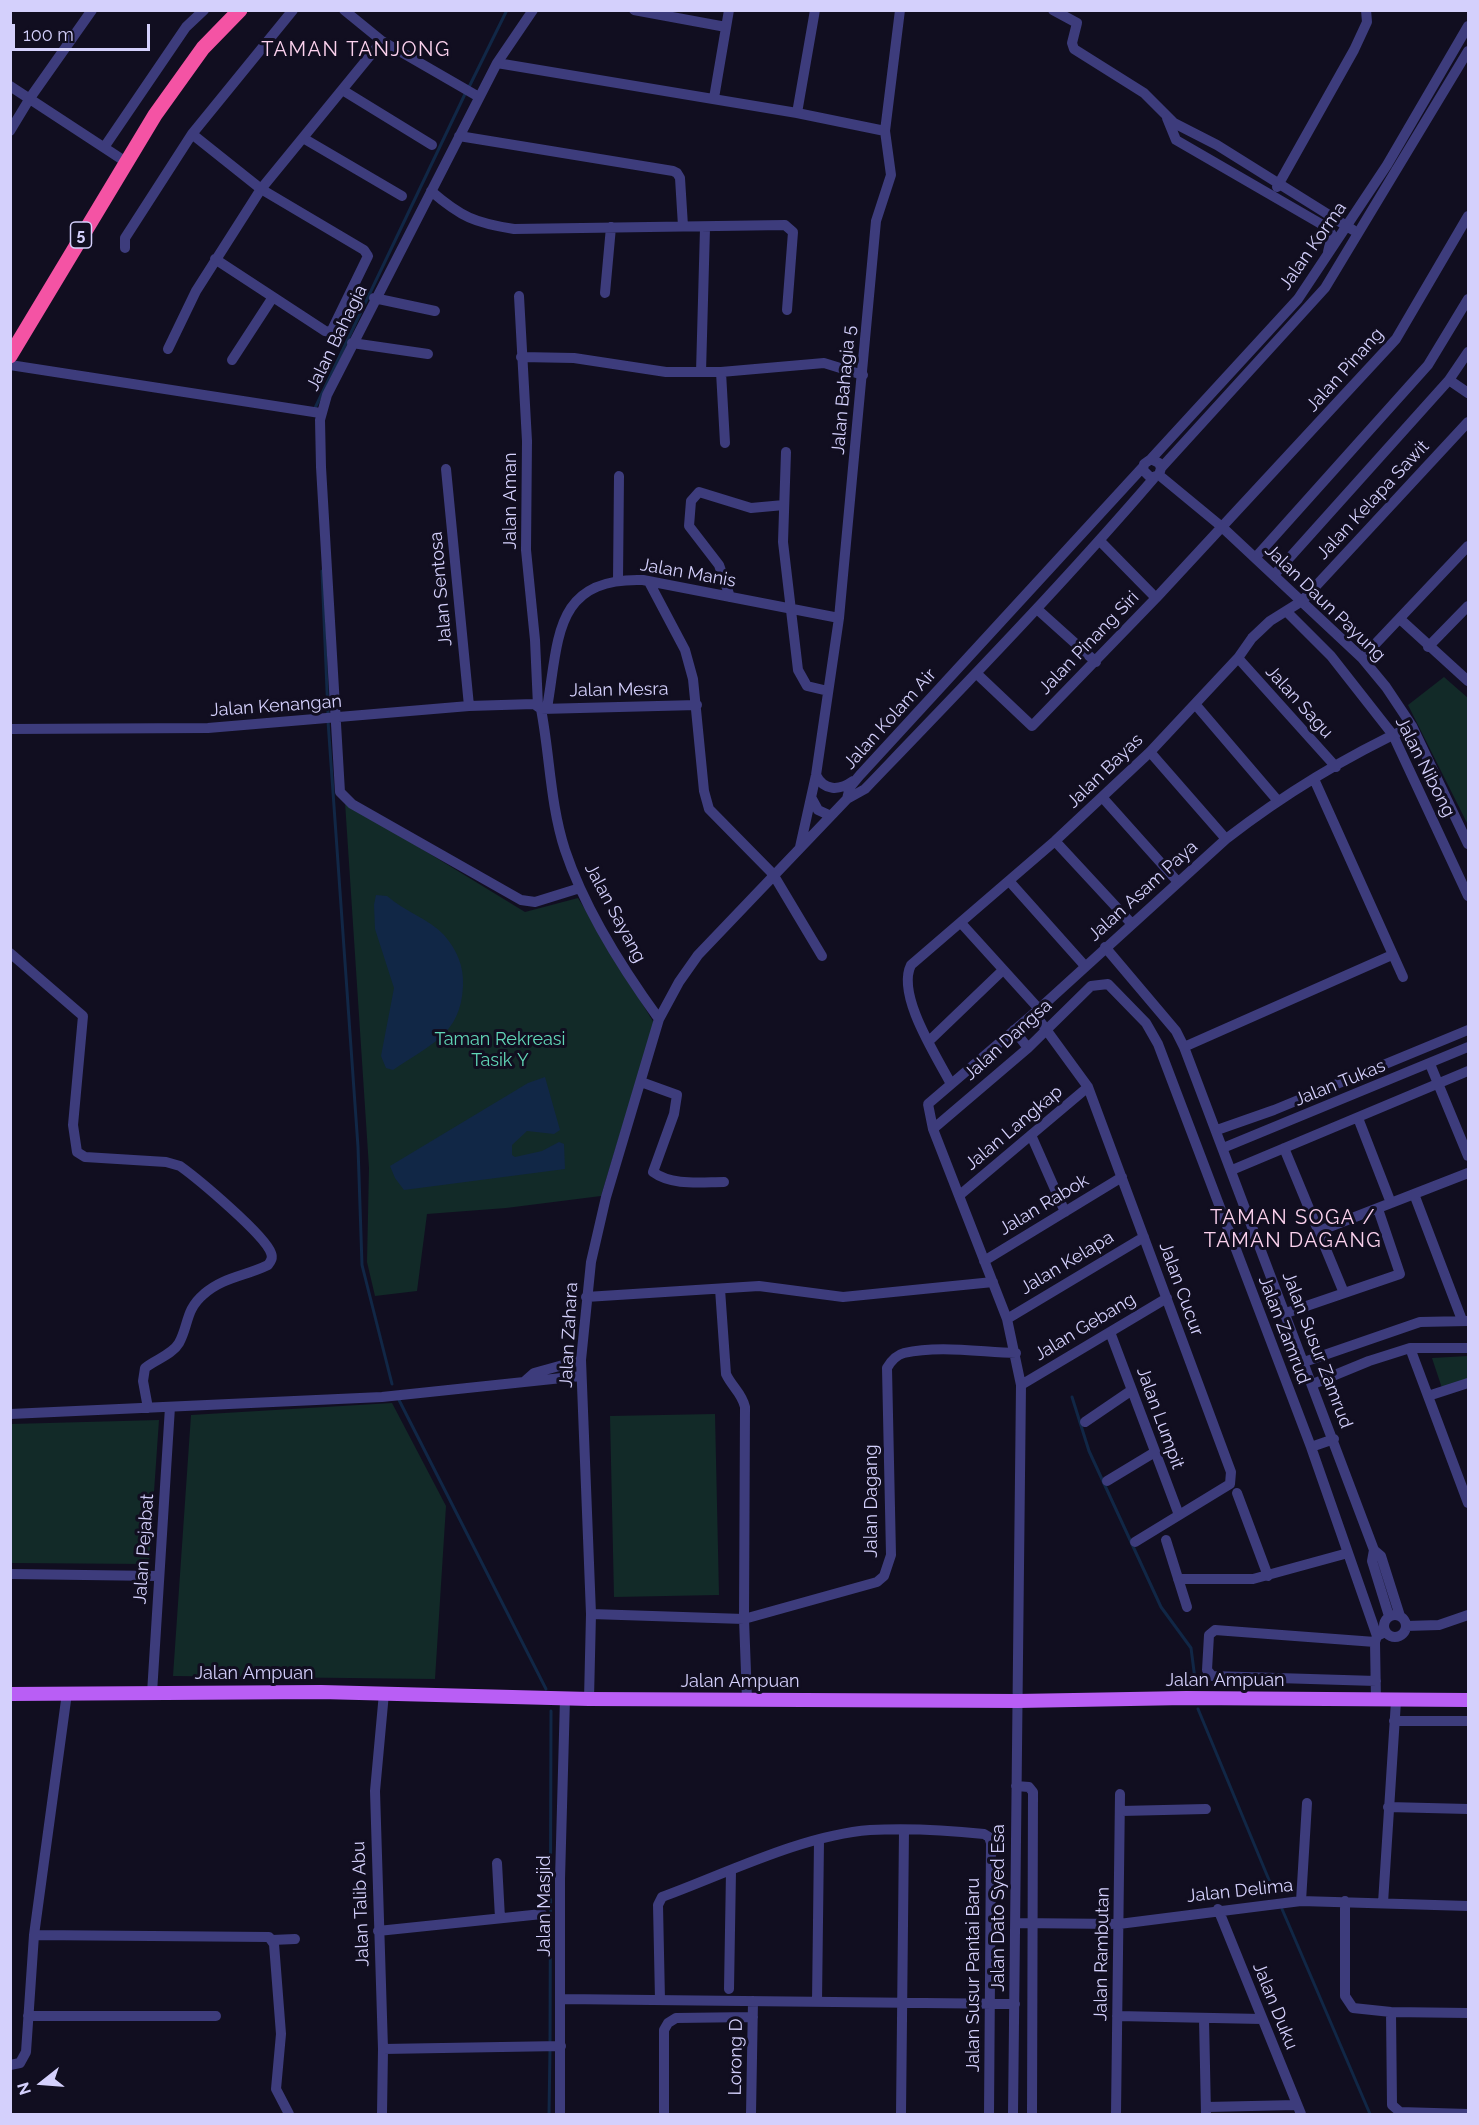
<!DOCTYPE html>
<style>
body{margin:0}
#map{position:relative;width:1479px;height:2125px;overflow:hidden;background:#110e20;font-family:Raleway,sans-serif}
canvas{display:block}
.frame{position:absolute;inset:0;border:12px solid #d4d0fc;pointer-events:none}
.north{position:absolute;left:12px;top:2053px;width:60px;height:60px;-webkit-text-stroke:4px #110e20;paint-order:stroke;rotate:253deg;font-size:16px;font-weight:700;line-height:24px;text-align:center;color:#d4d0fc}
.north::after{content:'';display:block;margin:auto;width:21px;height:27px;background:#d4d0fc;clip-path:polygon(50% 0,100% 100%,50% 72%,0 100%)}
.scale{position:absolute;left:12px;top:24px;width:138px;height:27px;box-sizing:border-box;border:3px solid #d4d0fc;border-top:0;padding-left:8px;font-size:18px;line-height:21px;white-space:nowrap;color:#d4d0fc;-webkit-text-stroke:4px #110e20;paint-order:stroke}
</style>
<div id="map">
<canvas width="1479" height="2125"></canvas>
<div class="frame"></div>
<div class="north">N</div>
<div class="scale">100 m</div>
</div>
<script>
const g = document.querySelector('canvas').getContext('2d');
g.lineJoin = 'round';
function fillPath(path, color) {
  g.fillStyle = color;
  g.fill(path, 'evenodd');
}
function trace(path, color, width, dash) {
  g.strokeStyle = color;
  g.lineWidth = width;
  g.lineCap = dash ? 'butt' : 'round';
  g.setLineDash(dash || []);
  g.stroke(path);
}
function drawText(font, color, halo, rows, align = 'center') {
  g.font = font + ' Raleway,sans-serif';
  g.lineWidth = 6;
  g.setLineDash([]);
  g.textBaseline = 'middle';
  g.strokeStyle = halo;
  g.fillStyle = color;
  for (const [text, x, y, turn = 0] of rows) {
    g.save();
    g.translate(x, y);
    g.rotate((+turn || 0) * Math.PI / 180);
    g.textAlign = isNaN(turn) ? turn : align;
    if (halo) g.strokeText(text, 0, 0);
    g.fillText(text, 0, 0);
    g.restore();
  }
}
const green = new Path2D(`
 M1444 677 1468 698V825L1408 705Z
 M345 802 525 912 578 898 654 1023 601 1196 506 1208 427 1214 417 1291 375 1296 367 1262 369 1168Z
 M1468 1356V1379L1442 1388 1432 1358Z
 M392 1403 446 1506 435 1679 173 1676 191 1415Z
 M715 1414 719 1595 614 1597 610 1416Z
 M159 1420 149 1564 11 1563V1424Z`);
const water = new Path2D(`
 M376 895 387 896C404 911 429 919 444 935 457 950 464 966 463 986 461 1035 429 1045 393 1070L386 1068 381 1056 394 988 375 929 374 905Z
 M545 1077 560 1130 554 1134 527 1131 512 1145V1155L515 1157 542 1151 559 1142 564 1144 565 1169 404 1190 395 1178 390 1166 528 1083Z`);
const stream = new Path2D(`
 M469 87 507 10
 M315 408 466 92
 M322 571 328 714
 M328 721 358 1147 362 1265 392 1384
 M1072 1397 1089 1451 1161 1607 1191 1648 1195 1679
 M399 1400 546 1689
 M1198 1709 1274 1892
 M1282 1909 1370 2114
 M550 2042 551 1711
 M549 2114 550 2049`);
const minor = new Path2D(`
 M344 10 382 41 479 97
 M533 10 497 63 327 395 320 420 321 467 340 792 352 804 521 900 535 902 580 888
 M634 10 726 27
 M1053 10 1077 23 1072 43 1074 49 1144 93 1174 123 1217 145 1353 230
 M497 63 797 113 885 131
 M10 86 126 162
 M344 91 432 145
 M714 98 729 10
 M797 113 815 10
 M1167 118 1176 140 1328 228 1332 235 1328 252
 M10 131 30 98 92 10
 M192 134 261 189 364 250 368 256 331 332 325 331 215 259
 M459 136 673 171 677 173 680 178 683 226
 M303 138 402 196
 M105 146 186 27 204 10
 M1277 187 1354 50 1367 22 1366 10
 M431 191C461 217 475 223 514 229L785 225 793 232 787 310
 M125 248V238L192 134 293 10
 M605 293 611 227
 M519 296 527 441 526 550 535 640 538 706
 M374 298 435 311
 M352 343 428 354
 M168 349 196 291 261 189 382 41
 M521 357 574 358 666 372H721L824 363 863 375
 M232 360 273 297
 M10 365 320 413
 M701 372 705 228
 M721 372 725 443
 M1449 380 1468 393
 M786 452 783 542 798 670 807 686 828 691
 M1151 459 1298 299 1387 165 1468 26
 M1161 468 1159 463 1151 459 1144 464 1143 470 1151 478 1159 475 1161 468 1325 288 1468 51
 M446 469 469 706
 M1159 475 1222 527 1362 658 1386 687 1412 726 1468 844
 M1100 541 1156 598
 M1255 558 1428 365 1468 299
 M1274 575 1449 380 1468 352
 M618 580 619 476
 M649 582 685 650 693 679 704 791 709 809 773 874 822 956
 M730 597 719 565 689 526 691 501 699 492 751 508 784 505
 M1037 609 1096 662
 M1287 612 1331 656 1393 735 1468 896
 M1400 619 1468 681
 M1428 647 1468 606
 M1238 658 1336 767
 M1362 658 1468 546
 M976 673 1032 726 1156 598 1396 339 1468 216
 M1195 704 1278 801
 M547 708C559 640 553 577 643 580L839 618
 M541 709C550 756 550 804 565 850 585 910 622 968 659 1019
 M541 709 697 705
 M10 729 208 728 469 706 534 704 541 709
 M1150 752 1226 839
 M816 775C824 791 839 791 853 781
 M1314 779 1403 977
 M1102 797 1178 882
 M812 799 818 810 831 816
 M847 799 850 787 860 775 1143 467
 M1055 841 1131 923
 M800 847 816 775 839 618 876 221 891 175 885 131 900 10
 M1010 882 1085 966
 M961 923 1039 1009
 M1105 947 1176 1031 1184 1047 1374 1550
 M10 953 83 1016 73 1125 77 1152 85 1157 166 1162 180 1166C198 1179 265 1235 271 1253 273 1258 271 1261 268 1265 246 1276 223 1277 204 1294 185 1310 189 1325 179 1343 172 1355 156 1359 145 1368L143 1381 148 1408
 M1034 1013 1088 1087 1231 1472 1230 1484 1135 1542
 M1014 1030 1028 1048
 M929 1041 1003 970
 M1184 1047 1392 955
 M1430 1064 1468 1156
 M641 1082 677 1095 674 1114 653 1172C672 1186 701 1182 724 1182
 M951 1084C937 1057 896 995 911 965L1055 841 1150 752 1238 658 1252 638 1270 621 1302 601 1468 422
 M1358 1118 1391 1203
 M933 1129 1028 1048 1091 986 1108 984 1146 1023 1158 1044 1311 1447 1377 1636
 M1217 1130 1274 1110 1468 1030
 M1031 1135 1065 1212
 M1223 1148 1468 1047
 M1284 1148 1344 1293
 M1232 1170 1468 1071
 M961 1194 1088 1087
 M1414 1194 1462 1320
 M1319 1231 1468 1173
 M1233 1241 1254 1232
 M984 1261 1122 1177
 M720 1289 726 1374C732 1387 742 1393 745 1407L744 1619 747 1699
 M586 1297 759 1286 843 1297 993 1282
 M1286 1313 1400 1274 1378 1209
 M1007 1319 1144 1237
 M1110 1332 1179 1515
 M1410 1348 1468 1503
 M1304 1362 1420 1322 1468 1321
 M525 1381 534 1373 581 1360
 M1313 1384 1369 1361 1410 1348H1468
 M1021 1385 1167 1298
 M1428 1396 1468 1383
 M10 1414 382 1397 581 1376
 M1085 1422 1132 1390
 M1311 1447 1334 1439
 M1107 1481 1155 1452
 M1237 1493 1268 1576
 M1166 1540 1187 1607
 M1374 1550 1381 1556 1400 1616
 M1374 1550 1372 1561 1389 1616
 M10 1574 159 1576
 M1178 1579H1253L1348 1553
 M591 1614 744 1619 877 1582 884 1576 891 1555 887 1368C891 1361 896 1355 904 1353 939 1345 980 1352 1016 1353
 M1384 1626a11 11 0 1 1 22 0a11 11 0 1 1-22 0Z
 M1406 1626 1439 1625 1468 1615
 M1375 1642 1215 1630 1209 1635 1207 1670 1212 1676 1376 1681
 M152 1693 170 1407
 M589 1699 591 1614 581 1360 591 1262 606 1197 659 1019 679 982 698 955 847 799 865 789C963 687 1062 585 1154 478
 M1376 1701 1375 1642 1377 1636 1385 1632
 M1394 1721H1468
 M1016 1786 1029 1787 1033 1792 1032 2114
 M1388 1807 1468 1809
 M1121 1811 1206 1809
 M497 1863 500 1918
 M1301 1901 1307 1803
 M1345 1901V1996L1353 2008 1391 2012 1468 2013
 M1383 1903 1396 1701
 M1218 1909 1301 2114
 M1016 1923 1119 1924 1301 1901 1468 1906
 M378 1931 542 1914
 M34 1935 269 1937 274 1944 281 2034 276 2089 289 2114
 M272 1940 295 1939
 M729 1989 731 1871
 M562 1999 1015 2004
 M660 2000 658 1905 662 1897C725 1874 803 1835 870 1830 908 1828 946 1830 984 1834L989 1837 991 1843 989 2114
 M817 2002 819 1841
 M1391 2012 1392 2105 1400 2112 1468 2114
 M28 2016H216
 M1117 2016 1262 2019
 M1204 2019 1206 2114
 M383 2049 561 2046
 M10 2065 20 2063 26 2052 34 1935 67 1693
 M1206 2107 1297 2105
 M382 2114 383 2049 375 1791 384 1693
 M560 2114V1879L565 1698
 M664 2114V2030L668 2023 676 2018 753 2017
 M751 2114 753 2001
 M901 2114 904 1830
 M1013 2114 1021 1385 1007 1319 933 1129 928 1104 1039 1009 1226 839C1283 795 1347 756 1412 726
 M1116 2114 1120 1794`);
const major = new Path2D(`
 M10 1694 321 1692 589 1699 1018 1701 1186 1698 1468 1700`);
const highway = new Path2D(`
 M10 356 155 115 203 48 240 10`);
const shields = [
 [81,235,21]
];
const shieldNames = [
 ["5",81,235]
];
const streetNames = [
 ["Jalan Korma",1313,246,-55],
 ["Jalan Bahagia",337,338,-64],
 ["Jalan Pinang",1345,370,-48],
 ["Jalan Bahagia 5",844,390,-85],
 ["Jalan Kelapa Sawit",1373,500,-47],
 ["Jalan Aman",511,501,-90],
 ["Jalan Manis",688,573,10],
 ["Jalan Sentosa",441,589,-95],
 ["Jalan Daun Payung",1325,603,44],
 ["Jalan Pinang Siri",1089,643,-46],
 ["Jalan Mesra",619,690,-1],
 ["Jalan Sagu",1299,702,48],
 ["Jalan Kenangan",276,706,-4],
 ["Jalan Kolam Air",890,719,-48],
 ["Jalan Nibong",1425,767,63],
 ["Jalan Bayas",1105,771,-44],
 ["Jalan Asam Paya",1143,891,-42],
 ["Jalan Sayang",615,913,62],
 ["Jalan Dangsa",1008,1040,-42],
 ["Jalan Tukas",1340,1083,-22],
 ["Jalan Langkap",1014,1128,-40],
 ["Jalan Rabok",1044,1205,-31],
 ["Jalan Kelapa",1067,1263,-31],
 ["Jalan Cucur",1181,1289,70],
 ["Jalan Gebang",1085,1327,-31],
 ["Jalan Zamrud",1284,1330,69],
 ["Jalan Zahara",569,1335,-87],
 ["Jalan Susur Zamrud",1317,1350,69],
 ["Jalan Lumpit",1160,1418,70],
 ["Jalan Dagang",872,1501,-90],
 ["Jalan Pejabat",144,1549,-86],
 ["Jalan Ampuan",254,1674],
 ["Jalan Ampuan",1225,1681],
 ["Jalan Ampuan",740,1682],
 ["Jalan Delima",1240,1891,-6],
 ["Jalan Talib Abu",361,1904,-92],
 ["Jalan Masjid",545,1906,-90],
 ["Jalan Dato Syed Esa",999,1908,-90],
 ["Jalan Rambutan",1102,1954,-89],
 ["Jalan Susur Pantai Baru",974,1975,-90],
 ["Jalan Duku",1275,2006,68],
 ["Lorong D",736,2057,-89]
];
const parkNames = [
 ["Taman Rekreasi",500,1040],
 ["Tasik Y",500,1061]
];
const neighbourhoodNames = [
 ["TAMAN TANJONG",356,50],
 ["TAMAN SOGA /",1293,1218],
 ["TAMAN DAGANG",1293,1241]
];
fillPath(green, '#122a28');
fillPath(water, '#112746');
trace(stream, '#112746', 3);
trace(minor, '#3d3c7c', 10);
trace(major, '#b95ef5', 14);
trace(highway, '#f453a4', 15);
for (const [x, y, w] of shields) {
  const box = new Path2D();
  box.roundRect(x - w / 2, y - 13, w, 26, 4.5);
  g.fillStyle = '#110e20';
  g.fill(box);
  trace(box, '#d4d0fc', 1.5);
}
drawText('bold 16px', '#d4d0fc', null, shieldNames);
drawText('18px', '#d4d0fc', '#110e20', streetNames);
drawText('18px', '#61d7b7', '#110e20', parkNames);
g.letterSpacing = '1.5px';
drawText('20px', '#fcd2ee', '#110e20', neighbourhoodNames);
g.letterSpacing = '0px';
</script>
